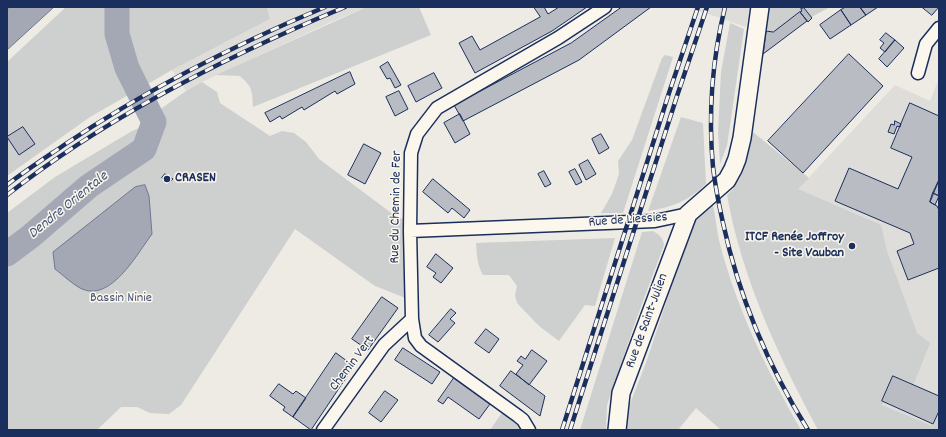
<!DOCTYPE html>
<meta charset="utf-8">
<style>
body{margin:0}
#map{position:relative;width:946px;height:437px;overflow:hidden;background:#eeebe4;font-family:Dekko,sans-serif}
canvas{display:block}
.frame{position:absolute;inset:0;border:8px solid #1b2f5e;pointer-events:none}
</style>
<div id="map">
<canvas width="946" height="437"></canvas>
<div class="frame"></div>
</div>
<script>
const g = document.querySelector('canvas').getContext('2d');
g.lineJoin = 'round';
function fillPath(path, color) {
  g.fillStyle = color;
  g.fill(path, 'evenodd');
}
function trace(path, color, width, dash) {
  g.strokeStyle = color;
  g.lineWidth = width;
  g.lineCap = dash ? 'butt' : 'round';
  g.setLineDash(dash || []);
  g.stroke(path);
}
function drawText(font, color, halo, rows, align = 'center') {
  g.font = font + ' Dekko,sans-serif';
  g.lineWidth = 3;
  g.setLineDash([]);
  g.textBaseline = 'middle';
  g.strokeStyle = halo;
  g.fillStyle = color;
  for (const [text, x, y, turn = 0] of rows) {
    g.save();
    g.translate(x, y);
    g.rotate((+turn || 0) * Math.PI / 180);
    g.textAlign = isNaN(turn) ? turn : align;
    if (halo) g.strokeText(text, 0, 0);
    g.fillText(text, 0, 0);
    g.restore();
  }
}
const built = new Path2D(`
 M267 7H367L331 22 202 82 186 91 172 70 270 19Z
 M688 7H750L746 27Z
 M939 78V430H839L798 189 895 85 930 101Z`);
const green = new Path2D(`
 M66 7H267L270 19 172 70 90 117 7 176V62Z
 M367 7H419L431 35 253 107C252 90 253 88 240 76L216 75Z
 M760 7H830L806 20 802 15 767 40 768 30 756 31Z
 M730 23 744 29 727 146 720 164 718 132 721 72Z
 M665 55 673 57 623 213H601L612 194 619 174 618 161 632 140 662 58Z
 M202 82 217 92 220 103 270 136 282 131 294 133 306 142 319 159 398 218 411 220 408 299 375 286 295 229 181 405 169 414 150 413 137 407H121L97 430H7V213L55 177 132 131 154 122 162 108 186 91Z
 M681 117 703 123 706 184C688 201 673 207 648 211Z
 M753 132 809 178 798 189 881 225 887 251 917 333 930 343 913 386 894 378 882 405 932 426 937 414 939 413V430H818C778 355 742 279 727 195 744 182 749 152 753 132Z
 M713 205C716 219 717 234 721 248 739 314 767 370 801 430H721L696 408 678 430H627L630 404 647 360 694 218Z
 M653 231C660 235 663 238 664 245L636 320 607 405 606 430H580L642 232Z
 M615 238 595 306 585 305 559 341 539 326 517 303 515 295 517 286 509 275H483C477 265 477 255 476 243Z
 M506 407 529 430H490Z`);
const water = new Path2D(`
 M10 7H54L7 50V10Z
 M145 185 149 196 152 234C137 254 110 304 80 288 71 283 63 275 55 269L53 252 135 187Z`);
const river = new Path2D(`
 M7 254 31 236 89 186 144 149 154 122 127 68 117 34V7`);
const building = new Path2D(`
 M534 7H544L548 14 559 7H587L552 31 475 73 459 43 472 36 480 50 540 17Z
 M622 7H651L579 60 463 121 454 105 571 43Z
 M846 7H860L866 15 851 25 841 10Z
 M860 7H878L866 15Z
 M922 7H939L932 15Z
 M804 8 812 18 808 22 800 12 802 11 801 9Z
 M841 10 851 25 830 39 820 25Z
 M800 12 807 21 763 54 766 31 773 32Z
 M886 33 895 40 885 52 880 48 884 43 880 40Z
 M895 40 904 48 887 67 879 59Z
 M849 54 883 86 803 173 768 141Z
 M388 62 401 85 395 88 390 78 387 79 380 67Z
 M350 72 355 84 337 94 335 91 304 110 302 107 282 119 280 116 270 122 265 113Z
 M434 73 442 88 416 102 408 86Z
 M399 91 408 109 395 116 386 97Z
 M910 103 939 116V180L930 202 937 206 939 210V268L908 280 897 251 914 244 910 233 835 201 849 168 898 189 912 157 891 148Z
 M460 114 470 134 455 143 444 123Z
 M895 121 901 124 900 127 897 126 894 134 888 132 891 124 894 125Z
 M23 127 35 144 19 155 7 137Z
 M601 134 609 148 599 154 592 139Z
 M364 144 381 153 365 184 348 175Z
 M588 160 596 174 586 180 579 165Z
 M575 169 582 182 576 185 569 172Z
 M544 171 551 184 545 187 538 174Z
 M165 174 173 179 169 183 162 178Z
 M433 179 470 210 464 218 452 208 448 213 423 192Z
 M939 180V196L933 193Z
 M933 193 939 196 935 205 930 202Z
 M436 254 453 268 441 283 433 277 436 273 427 267Z
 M382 297 398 308 368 350 352 339Z
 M451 309 456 313 450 319 455 323 438 342 429 335Z
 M486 329 499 339 489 353 475 343Z
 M403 348 440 372 432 384 395 360Z
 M532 350 547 361 529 385 516 374 523 365 517 361 521 356 525 359Z
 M336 353 354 366 311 430 293 417Z
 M511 371 545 396 540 416 500 386Z
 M893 376 939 396V411L933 424 882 401Z
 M454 378 490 404 479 419 448 397 443 404 438 401Z
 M279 384 293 394 296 391 306 398 293 417 283 410 285 407 270 396Z
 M385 391 398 400 381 422 369 413Z`);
const street = new Path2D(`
 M918 73 926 44 939 28
 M410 231 655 221 688 214
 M323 430 384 345 412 319
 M529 430 523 420 518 416 421 346 415 338 412 319 410 231 411 153 417 134 437 108 558 38 605 7`);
const secondary = new Path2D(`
 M617 430 621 393 688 214 727 180 733 169 737 159 742 138 760 7`);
const rail = new Path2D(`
 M725 7C712 60 708 112 713 167 715 185 719 205 723 223 739 297 768 366 808 430
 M7 185C25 171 45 158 64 145 146 90 234 45 325 7
 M7 195C108 116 227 56 345 7
 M562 430 669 93 698 7
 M570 430 677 96 707 7`);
const markers = [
 [167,179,4,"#1b2f5e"],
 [852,246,4,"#1b2f5e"]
];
const poiNames = [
 ["CRASEN",175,179],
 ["ITCF Renée Joffroy",844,238,"right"],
 ["- Site Vauban",844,254,"right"]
];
const streetNames = [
 ["Rue du Chemin de Fer",397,207,-89],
 ["Rue de Liessies",628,221,-4],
 ["Rue de Saint-Julien",648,321,-70],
 ["Chemin Vert",353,364,-53]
];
const parkNames = [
 ["Bassin Ninie",121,299]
];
const waterNames = [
 ["Dendre Orientale",69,206,-39]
];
fillPath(built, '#deddda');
fillPath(green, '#cecfcf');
fillPath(water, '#a3a8b4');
trace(water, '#6d7892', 1);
trace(river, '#a3a8b4', 25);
fillPath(building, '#b9bcc3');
trace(building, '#1b2f5e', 1);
trace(street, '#1b2f5e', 15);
trace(secondary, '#1b2f5e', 20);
trace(street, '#fbf7ec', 12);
trace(secondary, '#fbf7ec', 17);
trace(rail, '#1b2f5e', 4.5);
trace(rail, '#fbf7ec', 3, [9]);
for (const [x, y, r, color] of markers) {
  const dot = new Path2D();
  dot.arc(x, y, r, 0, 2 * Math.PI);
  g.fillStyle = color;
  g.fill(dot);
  trace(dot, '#fbf7ec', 1.5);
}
drawText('bold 14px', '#1b2f5e', '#fbf7ec', poiNames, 'left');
drawText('14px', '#1b2f5e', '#fbf7ec', streetNames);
drawText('14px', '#48577a', '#fbf7ec', parkNames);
drawText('italic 15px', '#445378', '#fbf7ec', waterNames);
</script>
